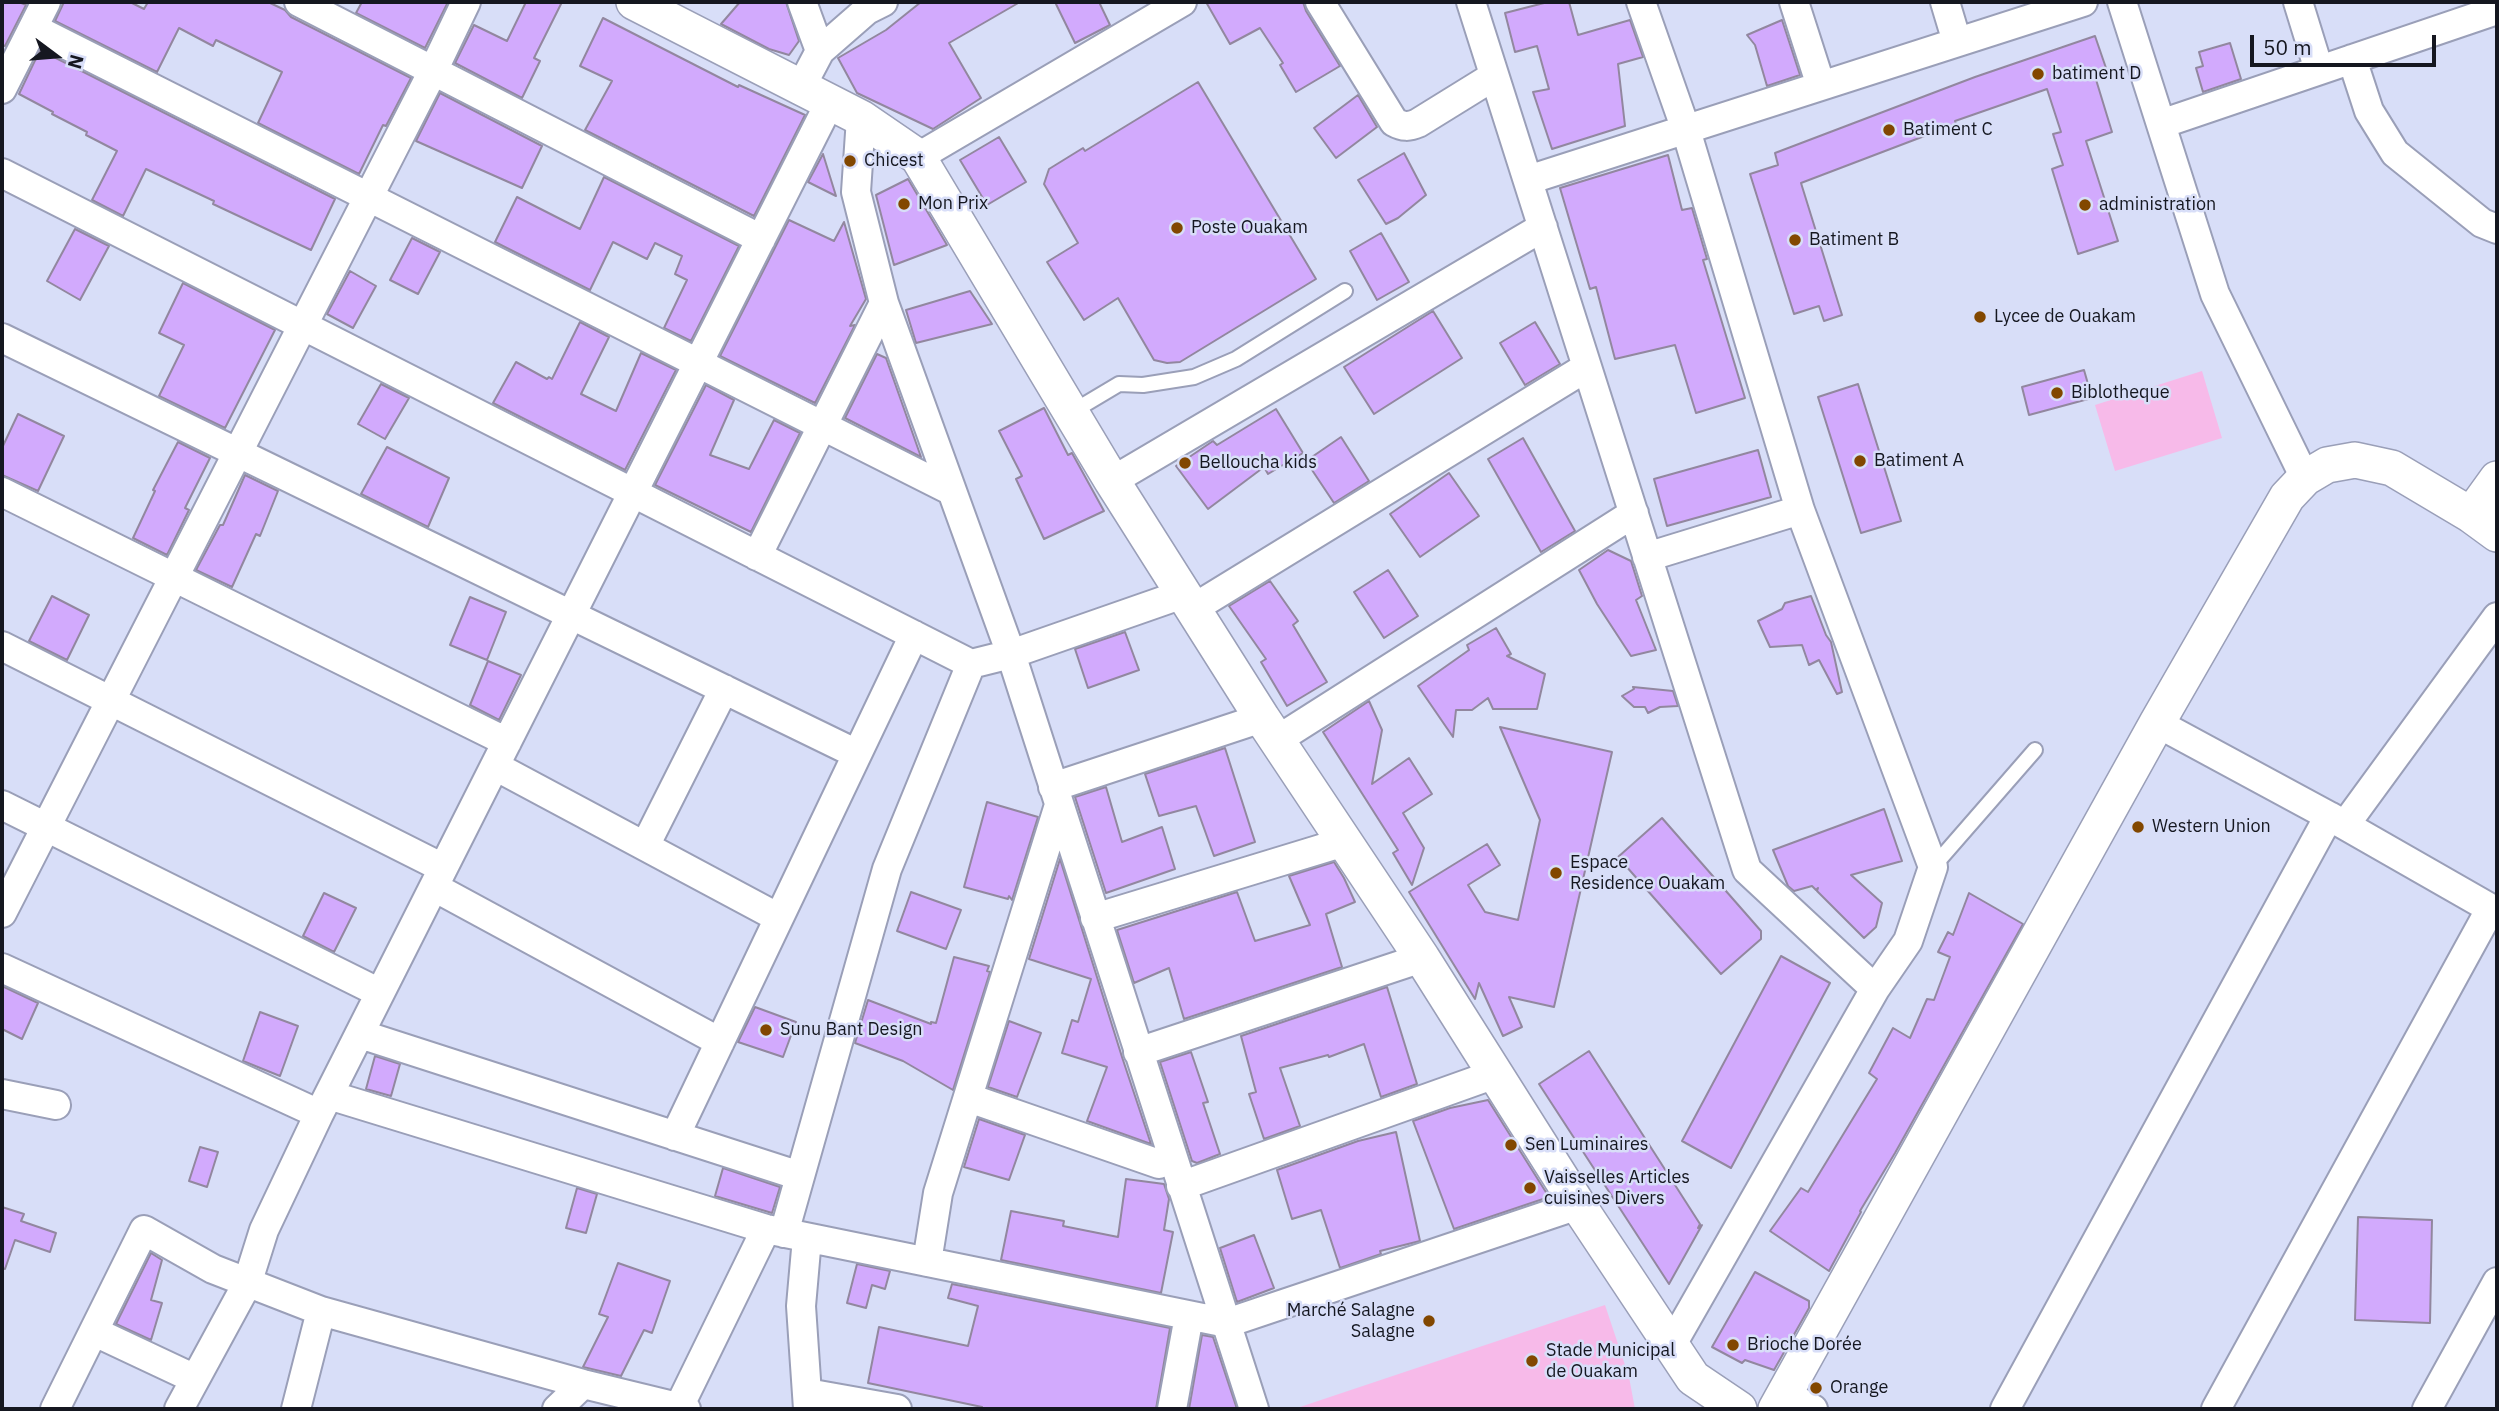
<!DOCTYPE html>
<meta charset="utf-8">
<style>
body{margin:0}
#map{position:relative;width:2499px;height:1411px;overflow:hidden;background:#d8def8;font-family:"IBM Plex Sans",sans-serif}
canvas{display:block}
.frame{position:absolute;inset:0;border:4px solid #151720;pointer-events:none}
.north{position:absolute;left:21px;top:21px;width:70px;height:70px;-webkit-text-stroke:5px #d8def8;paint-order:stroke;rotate:106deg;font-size:19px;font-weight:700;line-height:28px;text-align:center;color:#151720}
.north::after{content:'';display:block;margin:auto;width:24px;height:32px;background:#151720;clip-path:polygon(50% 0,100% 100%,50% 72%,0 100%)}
.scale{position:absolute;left:2250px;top:35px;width:186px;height:32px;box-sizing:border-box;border:4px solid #151720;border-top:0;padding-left:9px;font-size:21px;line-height:24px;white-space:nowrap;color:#151720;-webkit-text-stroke:5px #d8def8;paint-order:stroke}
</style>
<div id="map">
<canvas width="2499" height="1411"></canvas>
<div class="frame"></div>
<div class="north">N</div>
<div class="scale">50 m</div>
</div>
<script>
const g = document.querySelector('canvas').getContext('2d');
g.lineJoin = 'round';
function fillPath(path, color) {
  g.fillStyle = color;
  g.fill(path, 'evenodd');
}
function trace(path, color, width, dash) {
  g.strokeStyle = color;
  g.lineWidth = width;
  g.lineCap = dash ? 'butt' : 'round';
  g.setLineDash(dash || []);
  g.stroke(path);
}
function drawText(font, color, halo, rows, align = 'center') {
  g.font = font + ' "IBM Plex Sans",sans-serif';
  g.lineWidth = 5;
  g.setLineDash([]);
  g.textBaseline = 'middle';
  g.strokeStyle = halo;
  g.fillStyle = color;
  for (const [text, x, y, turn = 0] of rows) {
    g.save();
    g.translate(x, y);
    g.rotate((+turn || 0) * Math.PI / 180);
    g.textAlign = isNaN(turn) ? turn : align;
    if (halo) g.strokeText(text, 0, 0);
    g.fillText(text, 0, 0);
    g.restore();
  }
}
const green = new Path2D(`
 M2202 371 2222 438 2115 471 2095 405Z
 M1605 1305 1629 1377 1635 1409H1294Z`);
const building = new Path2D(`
 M2 2H19L26 5 5 46 2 45Z
 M64 2H130L144 9 148 2H268L285 10 291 17 411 78 386 126 383 125 359 174 258 123 282 72 216 40 213 46 179 28 157 72 55 21Z
 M362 2H448L425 48 356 13Z
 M526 2H562L534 58 540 61 522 98 455 63 474 25 507 41Z
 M740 2H786L799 41 789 55 769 49 721 24Z
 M921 2H1020L949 43 981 98 933 129 857 93 838 58 886 30Z
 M1055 2H1099L1110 25 1075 43Z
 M1206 2H1303L1306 11 1340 66 1296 92 1280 65 1283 63 1260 28 1230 44Z
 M1548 2H1569L1578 35 1630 20 1643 57 1618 64 1625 126 1552 149 1533 92 1549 89 1537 46 1515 52 1505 13Z
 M603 18 738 87 739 85 805 115 754 216 585 130 612 81 580 66Z
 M1782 20 1800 75 1767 86 1755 45 1747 35Z
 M2095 36 2106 68 2094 73 2112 132 2086 141 2118 241 2078 254 2052 169 2063 165 2053 134 2061 132 2047 89 1955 121 1956 124 1801 183 1842 315 1824 321 1819 306 1794 314 1750 174 1778 165 1775 153 1975 77Z
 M2230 43 2241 79 2203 92 2196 68 2203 66 2199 52Z
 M40 50 335 199 311 250 213 204 214 201 146 169 123 216 92 200 117 151 86 135 87 132 52 114 53 112 19 94Z
 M1198 82 1316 279 1180 362 1167 363 1154 360 1118 298 1084 320 1047 262 1078 243 1044 184 1049 169 1083 148 1085 151Z
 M440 93 542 146 522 188 416 141Z
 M1358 95 1377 127 1336 158 1314 128Z
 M999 137 1026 182 987 205 960 160Z
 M1404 153 1426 195 1398 218 1386 224 1358 180Z
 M823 154 836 196 808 182Z
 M1668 155 1682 210 1692 208 1707 259 1703 260 1745 398 1696 413 1675 345 1615 359 1596 287 1590 289 1560 188Z
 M604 177 739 246 691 341 664 328 687 280 675 274 682 256 655 243 647 259 613 242 590 290 495 242 517 197 580 229Z
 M908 179 947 245 894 265 876 195Z
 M789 220 834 241 844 222 866 299 850 326 855 325 815 403 720 356Z
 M75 229 109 246 80 300 47 281Z
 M1381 233 1409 282 1377 300 1350 251Z
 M412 238 440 252 418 294 390 280Z
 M350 271 376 286 353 328 327 314Z
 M183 283 275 330 225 428 159 396 184 345 159 333Z
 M970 291 992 324 916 343 906 310Z
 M1433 311 1462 358 1374 414 1344 367Z
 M580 322 609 337 581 394 616 411 641 353 676 370 625 470 493 403 516 362 547 379 549 377 552 379Z
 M1535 322 1560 364 1525 385 1500 343Z
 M877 354 886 358 921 457 845 418Z
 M2084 370 2092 398 2029 415 2022 387Z
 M381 384 409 398 385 439 358 424Z
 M1858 384 1901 521 1861 533 1818 397Z
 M706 385 734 400 710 455 749 469 774 420 800 433 751 532 655 485Z
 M1044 408 1068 455 1072 453 1104 511 1044 539 1016 479 1022 476 999 431Z
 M1276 409 1303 453 1268 474 1264 467 1208 509 1176 466 1213 441 1217 445Z
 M18 414 64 436 38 491 2 475V448Z
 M1341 437 1369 481 1334 503 1306 461Z
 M1523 438 1575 531 1541 552 1488 459Z
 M178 442 210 458 185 508 189 510 167 555 133 538 155 491 153 490Z
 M387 447 449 478 428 527 361 494Z
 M1758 450 1771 497 1667 526 1654 479Z
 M1449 473 1479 516 1420 557 1390 514Z
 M245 475 278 491 260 536 256 534 232 587 196 570 220 525H223Z
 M1608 550 1631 561 1642 596 1636 600 1656 650 1631 656 1597 604 1579 570Z
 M1388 570 1418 616 1384 638 1354 592Z
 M1270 581 1298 621 1293 625 1327 682 1287 706 1261 662 1266 659 1229 606Z
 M52 596 89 615 67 660 29 641Z
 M1811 596 1826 635 1831 642 1842 692 1837 694 1819 660 1809 665 1802 645 1770 647 1758 621 1782 609 1785 603Z
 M470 597 506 612 487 660 450 645Z
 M1496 628 1511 654 1507 656 1545 674 1537 709H1493L1488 698 1472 710H1456L1453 737 1418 686 1469 650 1467 645Z
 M1125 632 1139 670 1088 688 1075 649Z
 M488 661 521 675 499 720 470 705Z
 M1633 687 1673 691 1678 706 1660 707 1648 713 1645 707H1634L1622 696 1634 689Z
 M1369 701 1382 730 1372 784 1409 758 1432 794 1403 813 1424 848 1412 885 1393 853 1398 850 1323 732Z
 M1500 727 1612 752 1554 1007 1509 997 1522 1027 1503 1036 1479 983 1475 999 1409 892 1487 844 1500 865 1468 885 1485 912 1518 920 1540 820Z
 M1225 748 1255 842 1214 856 1196 806 1159 816 1145 774Z
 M1106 787 1122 842 1162 827 1175 869 1106 893 1075 797Z
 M987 802 1038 817 1012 900 1009 896 1008 899 964 887Z
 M1884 809 1902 861 1851 875 1882 903 1876 927 1864 938 1817 891 1818 888 1816 890 1812 886 1794 891 1788 886 1773 850Z
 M1662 818 1761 931V939L1721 974 1618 857Z
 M1060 859 1122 1057 1151 1144 1087 1121 1107 1067 1062 1053 1072 1020 1078 1022 1091 979 1029 959Z
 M1334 862 1344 878 1355 902 1326 914 1342 967 1184 1019 1169 968 1134 983 1117 930 1237 892 1255 941 1310 925 1289 876Z
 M911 892 961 910 946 949 897 931Z
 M324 893 356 908 334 952 303 936Z
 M1969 893 2023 924 1895 1153 1860 1211 1861 1212 1829 1271 1770 1231 1801 1188 1808 1192 1877 1079 1869 1073 1893 1028 1910 1038 1927 999 1934 1000 1950 957 1938 952 1948 932 1953 935Z
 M1781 956 1830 983 1731 1168 1682 1141Z
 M954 957 989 966 987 971 990 972 953 1090 903 1061 855 1043 868 1000 931 1024V1022L936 1023Z
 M2 986 38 1003 22 1039 2 1029Z
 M1387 987 1417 1084 1381 1097 1364 1044 1329 1057 1328 1055 1280 1068 1300 1126 1264 1139 1249 1094 1256 1092 1241 1036Z
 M755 1007 796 1022 783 1057 738 1042Z
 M260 1012 298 1026 280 1076 243 1061Z
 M1009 1021 1041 1033 1017 1097 988 1087Z
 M1589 1051 1700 1224 1698 1228 1702 1225 1669 1284 1539 1084Z
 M1191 1052 1208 1102 1203 1103 1220 1154 1197 1163 1192 1161 1160 1062Z
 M375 1056 400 1064 391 1096 366 1089Z
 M1488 1100 1549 1197 1454 1229 1413 1121 1450 1108Z
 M979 1119 1025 1135 1009 1180 964 1167Z
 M1396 1132 1420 1241 1380 1251 1381 1254 1340 1268 1321 1210 1292 1219 1277 1170 1358 1141Z
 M200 1147 218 1152 207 1187 189 1181Z
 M723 1168 780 1187 772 1213 715 1196Z
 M1126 1179 1164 1184 1169 1199 1164 1230 1173 1232 1161 1293 1001 1260 1011 1211 1064 1221 1063 1226 1118 1237Z
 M577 1188 597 1194 586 1233 566 1228Z
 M2 1207 24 1214 21 1221 56 1233 50 1252 15 1240 5 1269 2 1268Z
 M2358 1217 2432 1220 2430 1323 2355 1320Z
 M1254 1235 1274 1288 1237 1302 1220 1248Z
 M151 1253 162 1260 151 1300 162 1303 151 1340 116 1324Z
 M618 1263 670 1281 652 1333 644 1330 621 1376 583 1367 608 1317 599 1314Z
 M857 1264 890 1271 885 1289 872 1285 866 1308 847 1303Z
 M1755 1272 1809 1301V1308L1774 1370 1745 1360 1742 1363 1712 1347Z
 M952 1284 1170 1328 1156 1409H981L982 1407 868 1383 879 1327 968 1346 978 1306 948 1298Z
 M1202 1335 1213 1337 1237 1409H1189Z`);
const service = new Path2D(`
 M1072 412 1119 384 1143 385 1194 377 1236 359 1345 291
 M1933 867 2035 750`);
const minor = new Path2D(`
 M299 2 761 239
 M802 2 820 51
 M1320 2 1394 122C1403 127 1409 127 1418 123L1494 76
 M1471 2 1747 870 1875 989
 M1641 2 1686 130 1800 510 1933 867 1908 941 1875 989 1671 1346
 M1794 2 1821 86
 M1945 2 1957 42
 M2122 2 2215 294 2305 478
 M2298 2 2319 70
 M33 28 950 490
 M2352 59 2369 111 2395 153 2482 223 2497 229
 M801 87 820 51 867 10 883 2
 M2 89 46 2
 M861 118 856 192 884 303 1011 654 1254 1409
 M2161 124 2497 10
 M918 157 1182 2
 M2 173 971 664 1011 654 1183 594
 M1528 180 2083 2
 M2 338 857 754
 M1112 481 1543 227
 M2 492 507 742
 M757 556 884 303
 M1647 557 1800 510
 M1194 608 1587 367
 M2 646 443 868
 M2157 723 2329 816 2497 912
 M1277 740 1634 513
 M495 766 779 918
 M1053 787 1262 718
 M2 805 380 993
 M2345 825 2497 617
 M645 846 724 689
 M434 887 720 1042
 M2 913 433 71 466 2
 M1095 918 1344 842
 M2 968 319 1114
 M360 1034 800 1176
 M1138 1052 1422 958
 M2 1094 56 1105
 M329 1095 766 1229 1227 1323 1578 1205
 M969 1098 1159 1164 1172 1157
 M675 1136 914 635
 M1181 1186 1495 1074
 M784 1233 887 869 971 664
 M807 1238 801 1306 808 1409
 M927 1262 938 1193 1059 805
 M95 1332 195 1379
 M807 1393 897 1409
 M1785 1394 1813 1409
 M679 1407 766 1229
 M55 1409 144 1230 213 1269 321 1311 583 1384 686 1409
 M179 1409 247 1284 264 1230 319 1114 830 102
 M296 1409 321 1311
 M557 1409 583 1384
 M1172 1409 1189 1316
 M2005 1409 2329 816
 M2216 1409 2491 908
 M2427 1409 2497 1282`);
const tertiary = new Path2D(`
 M634 2 861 118 918 157 1112 481 1262 718 1422 958 1578 1205 1693 1378 1739 1409
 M2471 515 2497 479
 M1776 1409 2157 723 2287 497 2305 478 2327 465 2355 460 2392 468 2471 515 2497 534`);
const markers = [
 [2038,74,7,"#824700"],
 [1889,130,7,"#824700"],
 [850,161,7,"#824700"],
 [904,204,7,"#824700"],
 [2085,205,7,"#824700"],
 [1177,228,7,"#824700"],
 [1795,240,7,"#824700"],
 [1980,317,7,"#824700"],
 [2057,393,7,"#824700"],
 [1860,461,7,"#824700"],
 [1185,463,7,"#824700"],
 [2138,827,7,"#824700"],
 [1556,873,7,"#824700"],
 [766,1030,7,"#824700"],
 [1511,1145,7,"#824700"],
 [1530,1188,7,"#824700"],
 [1429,1321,7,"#824700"],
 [1733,1345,7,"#824700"],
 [1532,1361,7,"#824700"],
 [1816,1388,7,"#824700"]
];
const poiNames = [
 ["batiment D",2052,74],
 ["Batiment C",1903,130],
 ["Chicest",864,161],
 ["Mon Prix",918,204],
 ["administration",2099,205],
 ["Poste Ouakam",1191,228],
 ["Batiment B",1809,240],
 ["Lycee de Ouakam",1994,317],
 ["Biblotheque",2071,393],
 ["Batiment A",1874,461],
 ["Belloucha kids",1199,463],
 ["Western Union",2152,827],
 ["Espace",1570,863],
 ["Residence Ouakam",1570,884],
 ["Sunu Bant Design",780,1030],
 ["Sen Luminaires",1525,1145],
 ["Vaisselles Articles",1544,1178],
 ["cuisines Divers",1544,1199],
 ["Marché Salagne",1415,1311,"right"],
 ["Salagne",1415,1332,"right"],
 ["Brioche Dorée",1747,1345],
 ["Stade Municipal",1546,1351],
 ["de Ouakam",1546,1372],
 ["Orange",1830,1388]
];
fillPath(green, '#f7bae9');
fillPath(building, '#d2aafd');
trace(building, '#92879f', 2);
trace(service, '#9a9fb8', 18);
trace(minor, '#9a9fb8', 32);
trace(tertiary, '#9a9fb8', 38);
trace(service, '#fff', 14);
trace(minor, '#fff', 28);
trace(tertiary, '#fff', 35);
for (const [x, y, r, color] of markers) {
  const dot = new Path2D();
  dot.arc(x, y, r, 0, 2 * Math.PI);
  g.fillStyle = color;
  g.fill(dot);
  trace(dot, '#d8def8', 2.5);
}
drawText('18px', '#151720', '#d8def8', poiNames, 'left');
</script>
